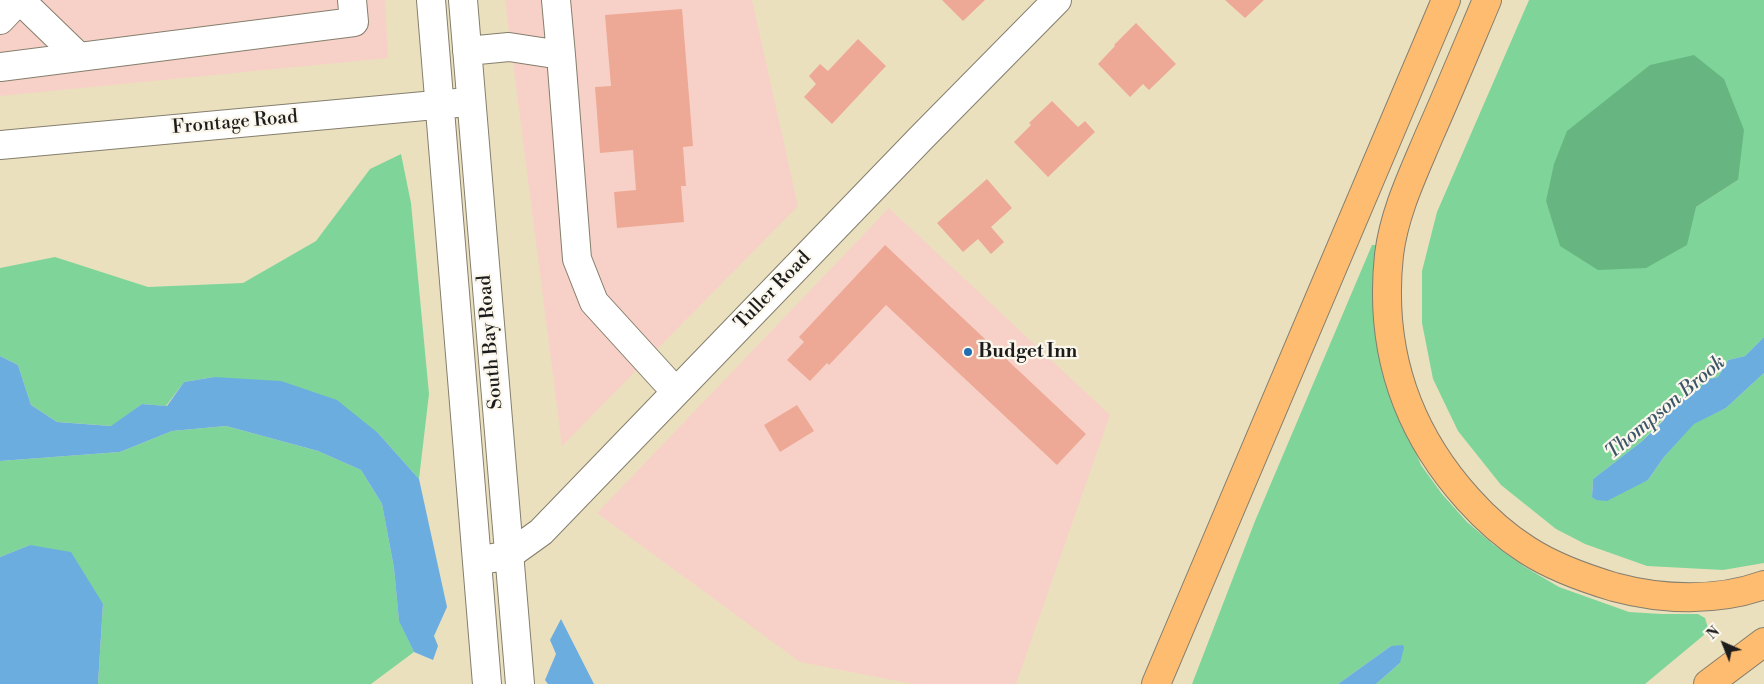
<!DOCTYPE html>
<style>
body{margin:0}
#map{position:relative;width:1764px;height:684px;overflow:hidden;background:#ebe0be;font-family:"Libre Bodoni",serif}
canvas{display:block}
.north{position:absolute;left:1699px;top:619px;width:50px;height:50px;-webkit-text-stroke:4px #fbf7ec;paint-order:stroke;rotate:316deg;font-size:14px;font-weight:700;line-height:20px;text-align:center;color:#1c1c1c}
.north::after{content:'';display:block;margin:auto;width:18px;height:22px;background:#1c1c1c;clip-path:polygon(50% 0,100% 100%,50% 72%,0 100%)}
</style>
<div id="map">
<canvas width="1764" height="684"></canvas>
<div class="north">N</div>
</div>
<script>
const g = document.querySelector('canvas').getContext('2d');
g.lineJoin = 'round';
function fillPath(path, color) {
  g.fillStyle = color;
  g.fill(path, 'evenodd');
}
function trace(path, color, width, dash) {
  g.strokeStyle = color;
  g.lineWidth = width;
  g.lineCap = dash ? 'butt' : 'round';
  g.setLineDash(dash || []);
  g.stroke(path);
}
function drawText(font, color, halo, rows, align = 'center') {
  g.font = font + ' "Libre Bodoni",serif';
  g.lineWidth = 4.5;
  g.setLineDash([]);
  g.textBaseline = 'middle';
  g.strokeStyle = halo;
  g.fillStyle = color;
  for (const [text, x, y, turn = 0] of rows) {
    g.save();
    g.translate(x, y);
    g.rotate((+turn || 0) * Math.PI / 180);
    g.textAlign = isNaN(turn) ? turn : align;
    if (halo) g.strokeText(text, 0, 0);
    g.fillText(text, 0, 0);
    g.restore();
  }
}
const built = new Path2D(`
 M0 0H385L388 58 0 96Z
 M505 0H752L798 206 562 446Z
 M889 208 1110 415 1016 684H913L800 662 597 513Z`);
const green = new Path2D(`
 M1529 0H1764V337L1745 356 1728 360 1718 377 1706 380 1699 389 1689 393 1641 442 1593 479 1592 496 1596 500 1648 480 1664 457 1694 423 1726 408 1764 373V563L1723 570 1647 566 1585 544 1556 529 1501 485 1458 431 1433 379 1422 323V271L1437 212ZM1650 65 1738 180 1696 207Z
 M401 154 411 203 429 394 419 479 378 433 214 377 184 382 166 406 142 404 112 426 57 422 31 405 18 365 0 356V268L55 257 148 287 243 283 316 241 370 169Z
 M1372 245H1375L1379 247 1375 287 1378 351 1391 394 1421 465 1442 494 1467 522 1494 545 1525 567 1559 587 1629 612 1662 614H1698L1705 618 1708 628 1704 635 1645 684H1376L1400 663 1391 646 1338 684H1192L1255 521Z
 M226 426 318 451 361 470 382 504 394 568 399 620 414 652 371 684H98L103 604 30 545 0 557V461L120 452 172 431Z`);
const forest = new Path2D(`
 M1694 55 1724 79 1744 130 1738 180 1696 207 1687 245 1646 268 1598 270 1560 246 1546 201 1554 164 1567 131 1650 65Z`);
const water = new Path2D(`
 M1764 337V373L1726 408 1694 424 1664 457 1648 480 1607 501 1596 500 1592 497 1593 479 1641 442 1664 420 1665 408 1689 393 1699 389 1706 380 1718 377 1728 360 1745 356Z
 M0 356 18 365 31 405 57 422 111 426 142 404 167 406 184 382 214 377 281 381 337 400 378 433 419 479 447 607 434 636 438 646 433 660 414 652 399 621 394 568 382 504 361 470 318 451 226 426 172 431 120 452 0 461Z
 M30 545 71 552 103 604 98 684H0V557Z
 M561 619 594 684H548L545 680 556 654 550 640Z
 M1403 645 1404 648 1400 663 1376 684H1338L1391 646Z`);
const building = new Path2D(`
 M942 0H985L963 21Z
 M1225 0H1264L1245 18Z
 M682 9 693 146 683 147 686 186H681L684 222 617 228 614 192 636 190 633 150 600 153 595 87 611 86 605 15Z
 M1136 23 1176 64 1149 90 1143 84 1130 97 1098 64 1115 46 1114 45Z
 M858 39 886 66 832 124 804 97 816 84 809 76 820 64 828 71Z
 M1052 101 1078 127 1085 121 1095 132 1048 177 1014 142 1031 125 1029 123Z
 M987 179 1012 208 991 227 1004 242 991 254 978 239 963 252 937 223Z
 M885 245 1086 434 1057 465 886 305 829 365 827 363 810 381 787 360 804 342 799 337Z
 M797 405 814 431 780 452 764 425Z`);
const minor = new Path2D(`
 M20 0 79 57
 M431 0 487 684
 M463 0 520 684
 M556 0 561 55
 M0 20 19 0
 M467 51 509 47 561 55 577 259 594 302 676 392
 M0 67 354 22 352 0
 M0 145 457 103
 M477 561 509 555 541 532 922 137 1057 0`);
const highway = new Path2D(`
 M1487 0C1468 45 1449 91 1429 136 1413 174 1394 213 1389 255 1379 348 1405 429 1468 499 1485 518 1505 536 1527 550 1553 567 1584 578 1614 587 1662 600 1717 602 1764 585
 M1156 684 1446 0
 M1708 684 1764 642`);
const markers = [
 [968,352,5,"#1f6fb2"]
];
const streetNames = [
 ["Frontage Road",235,123,-5],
 ["Tuller Road",773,291,-46],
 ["South Bay Road",491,342,-95]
];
const poiNames = [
 ["Budget Inn",978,352]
];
const waterNames = [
 ["Thompson Brook",1666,408,-40]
];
fillPath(built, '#f7d1c7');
fillPath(green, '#7fd599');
fillPath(forest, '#67b681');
fillPath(water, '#6cade0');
fillPath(building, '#eda995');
trace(minor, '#847e6d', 30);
trace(highway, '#847e6d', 30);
trace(minor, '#fff', 28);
trace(highway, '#febc70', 28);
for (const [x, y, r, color] of markers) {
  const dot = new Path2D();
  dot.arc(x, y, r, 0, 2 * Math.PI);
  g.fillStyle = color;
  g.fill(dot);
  trace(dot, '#fbf7ec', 2);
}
drawText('19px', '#1c1c1c', '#fbf7ec', streetNames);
drawText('bold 19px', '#1c1c1c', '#fbf7ec', poiNames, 'left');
drawText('italic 20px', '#3c566a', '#fbf7ec', waterNames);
</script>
